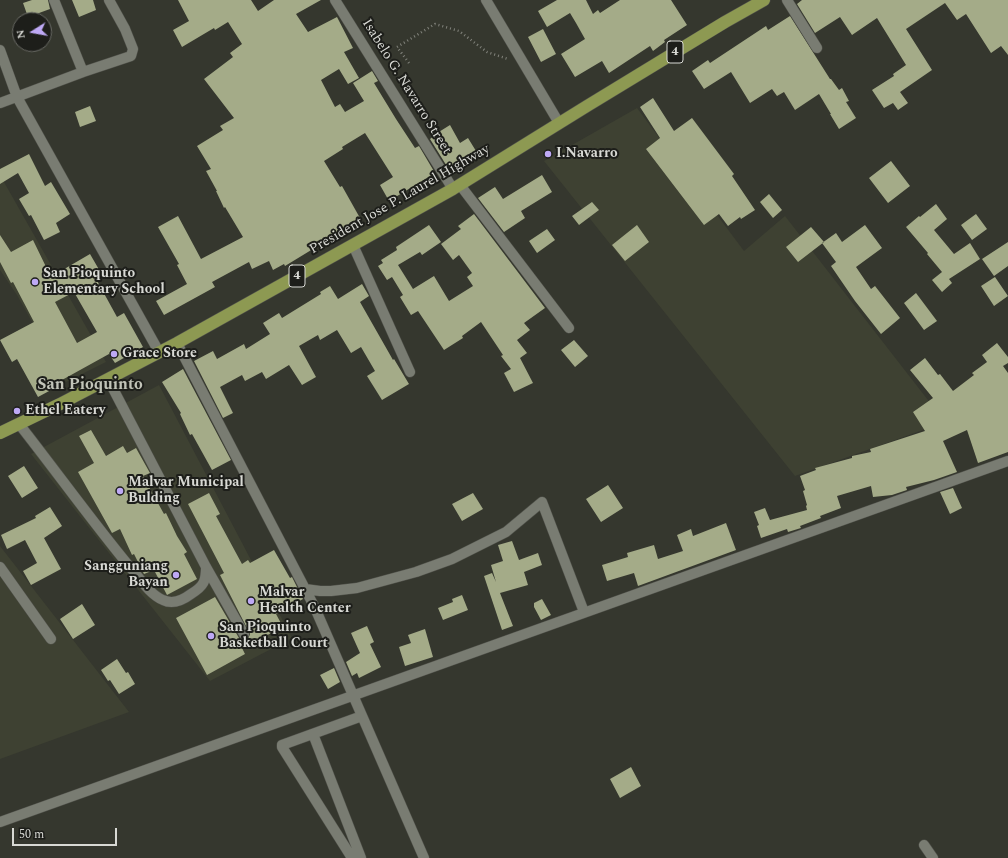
<!DOCTYPE html>
<style>
body{margin:0}
#map{position:relative;width:1008px;height:858px;overflow:hidden;background:#35372e;font-family:Spectral,serif}
canvas{display:block}
.north{position:absolute;left:12px;top:12px;width:40px;height:40px;box-sizing:border-box;background:#1d1e1a;border:1px solid #686964;border-radius:50%;rotate:259deg;font-size:11px;font-weight:700;line-height:16px;text-align:center;color:#d8d9d4}
.north::after{content:'';display:block;margin:auto;width:14px;height:18px;background:#bea9f5;clip-path:polygon(50% 0,100% 100%,50% 72%,0 100%)}
.scale{position:absolute;left:12px;top:828px;width:105px;height:18px;box-sizing:border-box;border:2px solid #d8d9d4;border-top:0;padding-left:5px;font-size:12px;line-height:14px;white-space:nowrap;color:#d8d9d4;-webkit-text-stroke:3px #1d1e1a;paint-order:stroke}
</style>
<div id="map">
<canvas width="1008" height="858"></canvas>
<div class="north">N</div>
<div class="scale">50 m</div>
</div>
<script>
const g = document.querySelector('canvas').getContext('2d');
g.lineJoin = 'round';
function fillPath(path, color) {
  g.fillStyle = color;
  g.fill(path, 'evenodd');
}
function trace(path, color, width, dash) {
  g.strokeStyle = color;
  g.lineWidth = width;
  g.lineCap = dash ? 'butt' : 'round';
  g.setLineDash(dash || []);
  g.stroke(path);
}
function drawText(font, color, halo, rows, align = 'center') {
  g.font = font + ' Spectral,serif';
  g.lineWidth = 4;
  g.setLineDash([]);
  g.textBaseline = 'middle';
  g.strokeStyle = halo;
  g.fillStyle = color;
  for (const [text, x, y, turn = 0] of rows) {
    g.save();
    g.translate(x, y);
    g.rotate((+turn || 0) * Math.PI / 180);
    g.textAlign = isNaN(turn) ? turn : align;
    if (halo) g.strokeText(text, 0, 0);
    g.fillText(text, 0, 0);
    g.restore();
  }
}
const built = new Path2D(`
 M637 108 744 251 785 216 945 422 795 476 544 161Z
 M0 175 106 362 66 382 17 295 0 270Z
 M159 385 292 638 210 681 31 454Z
 M0 546 129 712 0 759Z`);
const building = new Path2D(`
 M32 0H48L50 9 28 17 23 3Z
 M72 0H93L96 10 79 17Z
 M178 0H251L258 11 274 0H321L296 14 308 32 337 17 353 48 344 52 359 78 348 84 339 69 321 80 335 107 340 104 345 112 364 101 353 83 372 71 378 81 374 83 396 119 415 148 419 146 435 173 389 201 380 185 393 177 365 133 342 147 343 149 324 161 340 187 342 186 360 218 348 225 349 227 285 266 284 264 273 270 269 261 252 269 249 262 212 282 215 287 164 315 156 301 187 284 177 265 179 264 158 227 178 216 201 259 243 237 225 207 224 208 216 191H217L206 171 211 169 197 146 223 130 220 126 234 118 204 79 233 57 230 53 242 44 228 22 215 30 214 28 182 47 173 30 189 21Z
 M557 0H586L593 14 598 10 600 13 620 0H671L687 25 664 40 665 42 653 51 650 46 609 73 602 61 575 77 561 54 585 39 576 23 570 13 547 27 538 11Z
 M802 0H1008V55L1001 46 991 53 966 14 957 20 945 3 906 29 932 70 900 92 908 103 898 110 893 103 884 108 872 90 894 76 893 74 906 65 877 18 852 35 840 17 815 33 797 4Z
 M790 16 830 79H831L839 90 842 88 849 101 846 102 856 118 839 129 830 114H831L819 94 795 110 784 92 777 96 772 89 750 103 731 72 704 89 692 71 708 60 710 63 766 26 768 30Z
 M543 29 556 54 541 62 528 37Z
 M653 98 674 131 692 118 734 174 732 176 755 210 741 219 740 217 728 226 719 214 704 225 646 149 660 138 640 107Z
 M90 106 96 121 80 127 75 112Z
 M450 125 460 143 468 138 476 151 448 168 430 139 434 136V135Z
 M29 154 45 186 51 182 70 214 56 223 60 232 44 240 31 215 29 216 19 199 29 193 18 173 0 184V169Z
 M891 161 910 186 888 203 869 178Z
 M542 175 552 192 521 211 525 218 504 232 478 198 495 187 503 199Z
 M769 194 782 210 773 218 760 202Z
 M592 202 599 210 579 225 572 216Z
 M936 204 947 219 934 230 954 254 970 243 980 259 949 279 952 283 942 292 932 280 942 272 927 254 928 253 906 227 919 216 920 217Z
 M474 214 545 308 524 323 530 330 517 340 527 353 520 358 533 383 514 392 504 373 511 369 501 356 503 355 481 322 462 336 463 338 444 350 418 311 411 315 400 297 403 295 392 277 387 280 378 266 383 263 381 260 397 250 396 247 429 225 441 242 422 255 420 252 398 265 413 289 434 276 449 301 473 286 467 277 472 273 459 255 453 260 441 244 461 229 458 226Z
 M976 214 987 229 972 240 961 225Z
 M637 225 649 242 625 261 612 245Z
 M865 225 882 248 856 267 871 289 875 286 900 318 881 334 855 301 831 266 836 262 822 243 836 233 842 242Z
 M811 227 824 242 798 262 786 247Z
 M547 229 555 240 537 253 529 241Z
 M0 235 11 252 33 240 49 273 52 271 54 275 90 254 101 273 95 277 117 317 124 313 143 347 115 363 109 354 62 380 64 383 38 397 17 359 12 362 0 340 34 322 13 282 11 283 0 262ZM74 292 97 332 77 343 55 302Z
 M1008 242V266L994 276 982 259Z
 M995 277 1008 296 994 306 981 286Z
 M362 284 369 296 360 302 393 360 394 359 409 384 382 400 367 376 375 371 361 347 351 353 337 330 320 340 318 335 299 346 316 377 302 385 289 365 266 379 262 372 245 381 242 375 220 387 233 413 223 418 194 361 213 351 217 359 244 344 246 349 270 334 263 323 279 313 282 318 321 294 320 292 330 286 338 299Z
 M916 293 937 321 924 330 904 303Z
 M574 340 588 356 575 367 561 350Z
 M997 343 1008 357V363L1003 366 1008 373V452L978 463 967 430 943 441 957 472 934 480 906 487 907 490 892 495 873 497 871 486 837 496 841 508 820 516 821 518 800 526 801 528 788 532 787 529 761 538 757 526 759 525 754 512 765 508 770 520 807 510 806 506 807 505 803 491 805 490 800 476 816 470 815 468 852 458V456L871 452 870 449 925 431 913 412 933 398 910 370 925 358 938 375 940 374 953 391 974 375 972 373 987 362 982 355Z
 M183 369 231 460 212 470 192 434 190 435 180 414 181 413 162 382Z
 M91 430 106 456 123 446 127 453 136 448 150 473 143 476 164 514 166 513 177 536 187 552 184 554 197 579 167 595 154 570 144 574 134 554 132 555 120 529 112 533 78 472 94 463 79 436Z
 M24 466 38 488 22 498 8 476Z
 M608 485 623 508 601 522 586 499Z
 M953 488 962 508 950 514 940 492Z
 M209 493 220 514 216 516 242 564 248 560 250 563 274 550 290 578 292 577 303 599 276 614 283 627 242 648 245 654 207 675 176 618 215 597 239 638 244 640 248 639 250 634 220 575 224 573 188 504Z
 M473 493 483 509 462 521 452 504Z
 M50 507 62 526 44 538 61 569 31 585 23 571 37 563 25 540 7 549 1 535 36 518 35 516Z
 M726 523 736 550 638 586 634 573 607 581 602 565 628 557 627 553 654 545 658 559 683 551 677 535 691 529 693 536Z
 M512 541 519 560 538 553 542 565 524 572 528 585 500 593 513 626 502 630 484 576 492 573 496 582 491 565 503 561 498 545Z
 M462 595 468 610 443 620 438 608 453 602 452 599Z
 M542 599 551 615 541 620 534 607V603Z
 M82 604 95 625 73 639 60 619Z
 M367 626 374 642 370 644 381 667 359 678 357 673 352 676 346 662 360 653 351 633Z
 M425 629 433 657 405 666 399 647 411 643 408 635Z
 M117 659 126 673 128 672 135 684 119 694 110 680 108 681 101 670Z
 M334 668 340 682 328 689 320 675Z
 M631 767 641 786 620 798 610 779Z`);
const path = new Path2D(`
 M409 63 397 47 435 24 459 31 487 52 508 59`);
const minor = new Path2D(`
 M54 0 83 72
 M335 0 453 189
 M486 0 559 123
 M787 0 817 48
 M0 50 17 97 159 352
 M0 103 83 72 131 56 133 49 125 29 109 0
 M460 185 569 328
 M353 245 410 372
 M177 343 315 608 424 858
 M108 379 206 567 244 634
 M19 424C56 471 91 520 129 566 139 577 149 594 163 600 173 605 183 600 191 594 204 586 206 581 206 567
 M0 567 51 639
 M305 589 320 591H331L357 588 416 572 452 559 506 532 542 502 584 612
 M313 734 361 858
 M0 822 1008 461
 M924 845 933 858
 M352 858 282 747V745L362 716`);
const highway = new Path2D(`
 M0 433 60 404 177 343 453 189 587 106 725 22 764 0`);
const markers = [
 [548,154,4,"#bea9f5"],
 [35,282,4,"#bea9f5"],
 [114,354,4,"#bea9f5"],
 [17,411,4,"#bea9f5"],
 [120,491,4,"#bea9f5"],
 [176,575,4,"#bea9f5"],
 [251,601,4,"#bea9f5"],
 [211,636,4,"#bea9f5"]
];
const shields = [
 [675,52,16],
 [297,276,16]
];
const shieldNames = [
 ["4",675,52],
 ["4",297,276]
];
const streetNames = [
 ["Isabelo G. Navarro Street",406,87,58],
 ["President Jose P. Laurel Highway",400,200,-30]
];
const poiNames = [
 ["I.Navarro",556,154],
 ["San Pioquinto",43,274],
 ["Elementary School",43,290],
 ["Grace Store",122,354],
 ["Ethel Eatery",25,411],
 ["Malvar Municipal",128,483],
 ["Bulding",128,499],
 ["Sangguniang",168,567,"right"],
 ["Bayan",168,583,"right"],
 ["Malvar",259,593],
 ["Health Center",259,609],
 ["San Pioquinto",219,628],
 ["Basketball Court",219,644]
];
const quarterNames = [
 ["San Pioquinto",90,386]
];
fillPath(built, '#3e4132');
fillPath(building, '#a4ab88');
trace(minor, '#51524b', 11);
trace(highway, '#51524b', 13);
trace(path, '#82837c', 2.5, [1, 3]);
trace(minor, '#797c72', 10);
trace(highway, '#8d9952', 12);
for (const [x, y, r, color] of markers) {
  const dot = new Path2D();
  dot.arc(x, y, r, 0, 2 * Math.PI);
  g.fillStyle = color;
  g.fill(dot);
  trace(dot, '#1d1e1a', 1.5);
}
for (const [x, y, w] of shields) {
  const box = new Path2D();
  box.roundRect(x - w / 2, y - 11, w, 22, 3);
  g.fillStyle = '#1d1e1a';
  g.fill(box);
  trace(box, '#d8d9d4', 1);
}
drawText('bold 13px', '#d8d9d4', null, shieldNames);
drawText('14px', '#d8d9d4', '#1d1e1a', streetNames);
drawText('bold 14px', '#d8d9d4', '#1d1e1a', poiNames, 'left');
drawText('bold 16px', '#c2c4b9', '#1d1e1a', quarterNames);
</script>
